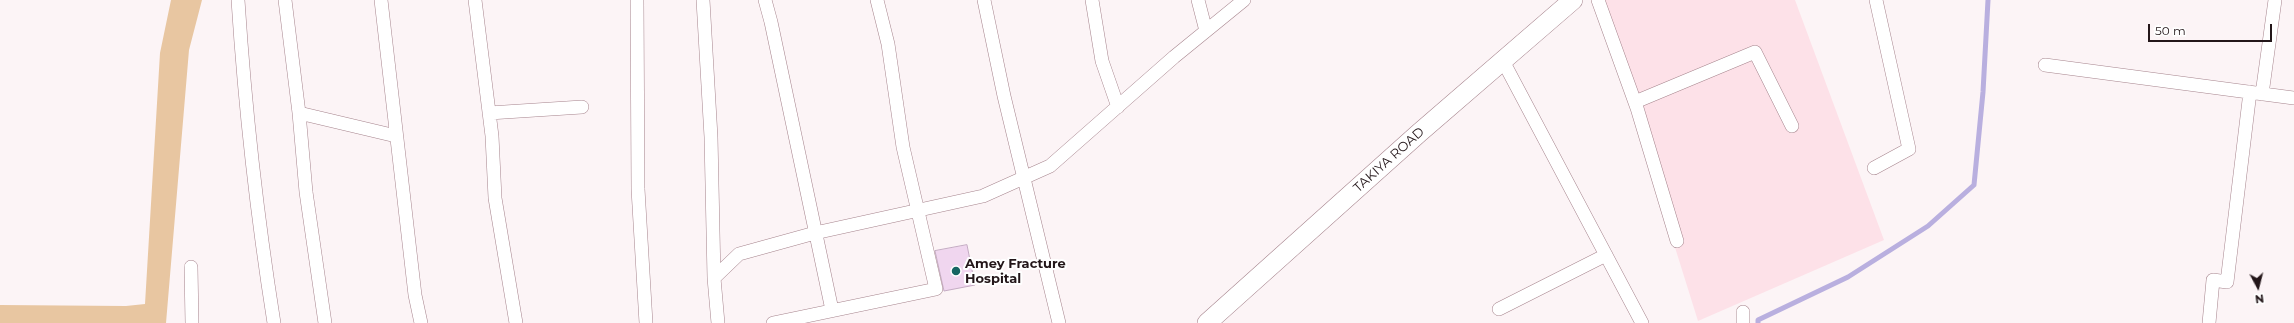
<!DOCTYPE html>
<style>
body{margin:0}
#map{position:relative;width:2294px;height:323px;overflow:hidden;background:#fcf4f6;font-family:Montserrat,sans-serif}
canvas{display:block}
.north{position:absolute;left:2238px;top:267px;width:40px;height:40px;-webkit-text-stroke:3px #fff;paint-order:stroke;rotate:173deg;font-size:11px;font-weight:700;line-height:16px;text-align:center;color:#231619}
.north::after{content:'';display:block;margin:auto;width:14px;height:18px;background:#231619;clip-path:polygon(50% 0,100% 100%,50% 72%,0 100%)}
.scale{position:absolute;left:2148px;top:24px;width:124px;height:18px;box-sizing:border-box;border:2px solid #231619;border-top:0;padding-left:5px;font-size:12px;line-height:14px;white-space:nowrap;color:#231619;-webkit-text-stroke:3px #fff;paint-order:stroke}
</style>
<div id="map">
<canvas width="2294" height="323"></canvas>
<div class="north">N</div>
<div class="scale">50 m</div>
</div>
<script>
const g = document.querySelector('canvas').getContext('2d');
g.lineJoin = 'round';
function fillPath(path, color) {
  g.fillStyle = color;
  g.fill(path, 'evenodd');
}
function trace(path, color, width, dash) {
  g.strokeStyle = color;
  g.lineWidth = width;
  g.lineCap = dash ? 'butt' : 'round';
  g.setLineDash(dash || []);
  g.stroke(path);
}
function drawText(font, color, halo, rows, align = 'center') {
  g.font = font + ' Montserrat,sans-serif';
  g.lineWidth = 4;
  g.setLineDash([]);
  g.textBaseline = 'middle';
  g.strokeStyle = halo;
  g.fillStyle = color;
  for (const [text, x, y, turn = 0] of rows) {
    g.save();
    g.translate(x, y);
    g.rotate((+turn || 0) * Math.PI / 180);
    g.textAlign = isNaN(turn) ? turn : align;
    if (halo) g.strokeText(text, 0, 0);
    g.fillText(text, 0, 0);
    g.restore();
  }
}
const built = new Path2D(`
 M1599 0H1795L1884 240 1698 321 1598 1Z`);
const green = new Path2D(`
 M171 0H202L189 50 166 323H0V305L126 306 145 304 160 53Z`);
const stream = new Path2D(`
 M1758 323V320L1848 277 1928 226 1974 185 1983 92 1988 0`);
const building = new Path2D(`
 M967 245 975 285 944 291 935 251Z`);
const street = new Path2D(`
 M238 0C245 108 257 216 274 323
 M285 0 299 113
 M381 0 415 295 421 323
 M475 0 492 136 495 198 516 323
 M637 0 638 189 646 323
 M703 0 711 137 714 278 718 323
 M765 0 771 22 832 310
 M984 0 1004 96 1059 323
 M1092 0 1102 61 1118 107
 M1198 0 1206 31
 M1598 0 1637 108 1677 241
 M1503 61 1642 323
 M2045 65 2294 98
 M2262 94 2275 0
 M1635 102 1755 52 1792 126
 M489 113 582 107
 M1874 168 1909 149 1876 0
 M191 267 192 323
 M714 278 739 254 815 233 983 196 1050 166 1174 57 1244 0
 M1499 309 1606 255
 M325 323 306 192 299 113 396 136
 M773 323 936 289 903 147 888 44 877 0
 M1743 323V312
 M2209 323 2213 280 2227 282 2250 92`);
const secondary = new Path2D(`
 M1207 323 1419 133 1573 0`);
const markers = [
 [956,271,5,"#176563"]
];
const streetNames = [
 ["TAKIYA ROAD",1389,160,-42]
];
const poiNames = [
 ["Amey Fracture",965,264],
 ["Hospital",965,279]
];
fillPath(built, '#fde1e8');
fillPath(green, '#e8c6a1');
trace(stream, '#b9afdf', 5);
fillPath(building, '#f0d6ef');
trace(building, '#c4abc3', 1);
trace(street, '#a6848d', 14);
trace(secondary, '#a6848d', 20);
trace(street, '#fff', 13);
trace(secondary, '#fff', 19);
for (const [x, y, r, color] of markers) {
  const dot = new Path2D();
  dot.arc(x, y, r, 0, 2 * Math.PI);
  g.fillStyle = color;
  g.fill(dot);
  trace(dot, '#fff', 1.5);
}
drawText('13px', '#231619', '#fff', streetNames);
drawText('bold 13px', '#231619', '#fff', poiNames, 'left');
</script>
